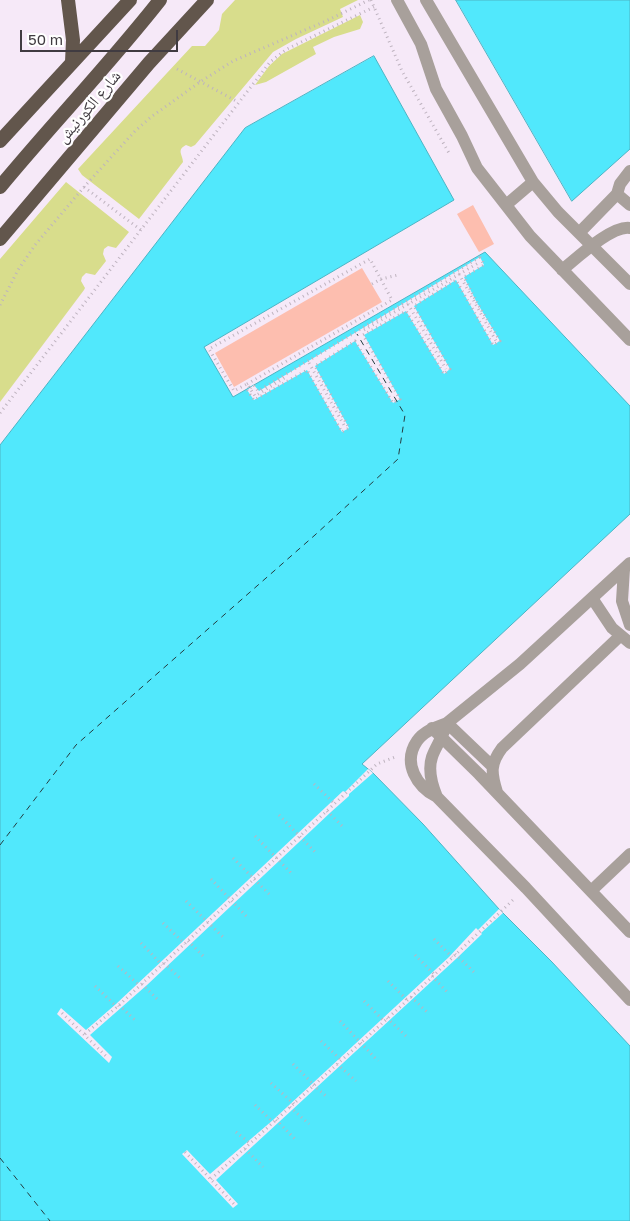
<!DOCTYPE html>
<meta charset="utf-8">
<style>
body{margin:0}
#map{position:relative;width:630px;height:1221px;overflow:hidden;background:#f6e9f8;font-family:"Golos Text",sans-serif}
canvas{display:block}
.scale{position:absolute;left:20px;top:30px;width:158px;height:22px;box-sizing:border-box;border:2px solid #403b41;border-top:0;padding-left:6px;font-size:15px;line-height:18px;white-space:nowrap;color:#403b41;-webkit-text-stroke:4px #fff;paint-order:stroke}
</style>
<div id="map">
<canvas width="630" height="1221"></canvas>
<div class="scale">50 m</div>
</div>
<script>
const g = document.querySelector('canvas').getContext('2d');
g.lineJoin = 'round';
function fillPath(path, color) {
  g.fillStyle = color;
  g.fill(path, 'evenodd');
}
function trace(path, color, width, dash) {
  g.strokeStyle = color;
  g.lineWidth = width;
  g.lineCap = dash ? 'butt' : 'round';
  g.setLineDash(dash || []);
  g.stroke(path);
}
function drawText(font, color, halo, rows, align = 'center') {
  g.font = font + ' "Golos Text","Noto Naskh Arabic",sans-serif';
  g.lineWidth = 4.5;
  g.setLineDash([]);
  g.textBaseline = 'middle';
  g.strokeStyle = halo;
  g.fillStyle = color;
  for (const [text, x, y, turn = 0] of rows) {
    g.save();
    g.translate(x, y);
    g.rotate((+turn || 0) * Math.PI / 180);
    g.textAlign = isNaN(turn) ? turn : align;
    if (halo) g.strokeText(text, 0, 0);
    g.fillText(text, 0, 0);
    g.restore();
  }
}
const green = new Path2D(`
 M235 0H358L340 9 343 17 296 39 273 52 195 145 191 147 186 145C176 150 183 155 183 162L139 219 82 175 78 169 192 46H205L219 30 222 14Z
 M360 15 363 22 360 29 334 37 313 47 316 54 266 82 255 85 269 66 282 54Z
 M66 182 129 232 116 248 108 246 104 249 103 254 106 261 95 275 86 273 82 277 81 281 85 288 84 290 0 402V259Z`);
const water = new Path2D(`
 M456 0H630V149L572 201Z
 M374 56 454 200 204 347 233 397 485 252 630 406V514L362 764 373 773 423 824 499 909 552 962 630 1046V1221H0V445L245 128Z`);
const pier = new Path2D(`
 M480 257 484 265 464 277 476 301 500 341 493 345 456 280 414 306 450 369 444 374 406 311 364 335 400 399 393 403 355 341 315 366 349 428 342 432 307 370 254 400 247 390 254 385 259 391Z
 M368 769 373 773 349 794V796L331 812 147 985 90 1035 112 1057 109 1063 57 1014 61 1008 86 1030 116 1004 343 791 345 792Z
 M499 909 503 913 481 933 482 934 457 958 216 1180 238 1204 233 1208 182 1154 187 1150 210 1174 273 1120 449 957 476 928 478 930Z`);
const ferry = new Path2D(`
 M0 845 76 745 315 535 398 459 405 415 357 334
 M0 1158 50 1221`);
const building = new Path2D(`
 M473 205 494 244 479 252 457 214Z
 M362 268 382 302 234 387 215 353Z`);
const path = new Path2D(`
 M371 0 402 71 449 153
 M177 69 238 102
 M84 187 141 230
 M480 257 484 265 464 277 476 301 500 341 493 345 456 280 414 306 450 369 444 374 406 311 363 335 400 399 393 403 355 341 315 366 349 428 342 432 307 370 254 400 247 390 254 385 258 391Z
 M459 274 496 341
 M372 284 381 279 398 275
 M408 304 446 369
 M0 305 18 270 35 245 84 187 135 131 151 117 200 82 233 61 326 21 369 0
 M364 330 480 262
 M309 363 345 427
 M247 384 392 300 370 259 209 349 234 391 247 384 255 396 286 377
 M0 413 270 62 287 49 374 7
 M314 784 335 804
 M327 811 343 827
 M279 815 316 853
 M255 836 293 875
 M233 858 271 896
 M211 879 248 918
 M186 901 225 939
 M163 923 185 944
 M434 939 452 957
 M188 941 205 958
 M141 943 162 965
 M455 954 475 973
 M415 955 434 974
 M164 963 181 979
 M118 966 140 986
 M432 976 449 994
 M388 981 407 1000
 M142 984 159 1001
 M95 986 117 1007
 M411 997 427 1012
 M364 1001 384 1021
 M119 1005 136 1021
 M62 1013 108 1058
 M387 1018 407 1037
 M340 1021 378 1061
 M85 1034 117 1007 377 764 395 757
 M321 1041 341 1060
 M293 1064 314 1085
 M337 1064 356 1081
 M271 1083 294 1104
 M313 1085 327 1097
 M255 1105 273 1122
 M290 1107 309 1124
 M276 1120 295 1139
 M236 1132 251 1144
 M245 1149 263 1167
 M185 1152 234 1204
 M211 1179 411 997 514 899`);
const service = new Path2D(`
 M397 0 421 44 436 89 462 136 477 168 530 236 630 340
 M426 0 533 182 558 212 630 284
 M617 194 630 205
 M506 205 533 182
 M579 233 617 194 620 184 630 171
 M562 270C577 258 612 225 630 228
 M630 563 520 664 447 723C436 727 424 731 417 741 402 763 417 787 437 797L526 888 630 1000
 M624 569 622 601 630 625
 M592 598 612 628 630 643
 M447 723 492 766
 M432 728 479 774 630 932
 M497 792C491 773 490 764 502 748L620 636
 M437 797C432 785 428 769 432 757 435 748 441 740 444 731
 M591 891 630 854`);
const trunk = new Path2D(`
 M68 0 73 40 72 62
 M0 141 130 0
 M0 187C52 124 109 65 160 0
 M0 239 149 63 207 0`);
const streetNames = [
 ["شارع الكورنيش",89,107,-50]
];
fillPath(green, '#d8dd8c');
fillPath(water, '#51e8fc');
trace(water, '#4cb4c4', 1);
fillPath(pier, '#f6e9f8');
trace(ferry, '#243d41', 1, [6, 5]);
fillPath(building, '#fdbeaf');
trace(path, '#beb3bf', 3, [1, 4]);
trace(service, '#a8a09b', 12);
trace(trunk, '#62564c', 14);
drawText('16px', '#403b41', '#fff', streetNames);
</script>
